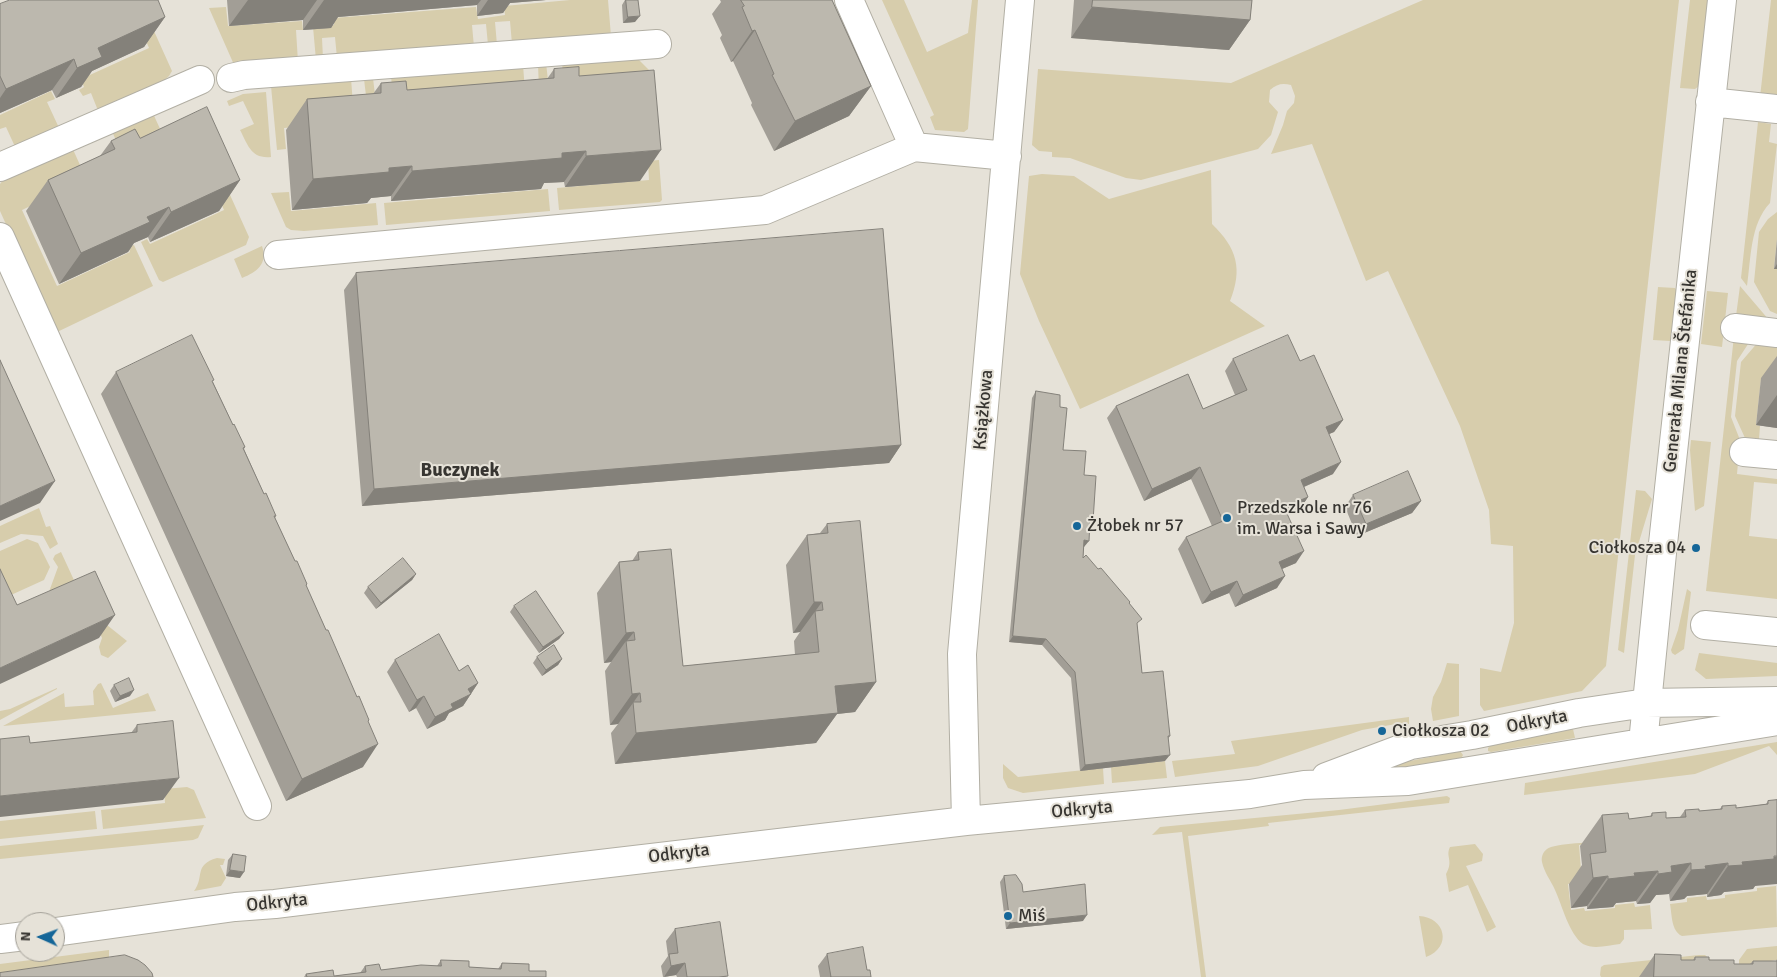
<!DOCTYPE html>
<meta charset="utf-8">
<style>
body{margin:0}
#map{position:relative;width:1777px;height:977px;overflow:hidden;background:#e6e2d8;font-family:Signika,sans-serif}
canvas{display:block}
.north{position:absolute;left:15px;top:912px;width:50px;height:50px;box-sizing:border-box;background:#e6e2d8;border:1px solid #a09d95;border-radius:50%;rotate:272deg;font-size:14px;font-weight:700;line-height:20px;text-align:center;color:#373531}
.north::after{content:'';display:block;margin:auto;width:18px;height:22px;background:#156698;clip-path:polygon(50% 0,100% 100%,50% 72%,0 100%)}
</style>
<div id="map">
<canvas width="1777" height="977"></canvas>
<div class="north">N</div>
</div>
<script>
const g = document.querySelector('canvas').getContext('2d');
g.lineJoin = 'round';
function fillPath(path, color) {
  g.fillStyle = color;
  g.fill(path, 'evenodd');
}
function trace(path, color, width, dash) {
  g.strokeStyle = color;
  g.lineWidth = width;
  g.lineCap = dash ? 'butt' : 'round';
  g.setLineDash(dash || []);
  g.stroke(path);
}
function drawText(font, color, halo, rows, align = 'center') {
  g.font = font + ' Signika,sans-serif';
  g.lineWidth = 4;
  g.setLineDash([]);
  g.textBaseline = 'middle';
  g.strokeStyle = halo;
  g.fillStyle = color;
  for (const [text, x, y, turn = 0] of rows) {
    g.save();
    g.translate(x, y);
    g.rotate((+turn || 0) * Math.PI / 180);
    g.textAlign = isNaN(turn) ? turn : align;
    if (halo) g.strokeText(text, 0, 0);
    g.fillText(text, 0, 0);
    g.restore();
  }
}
const green = new Path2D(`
 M129 0H140L172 71 169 76 162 82 99 113 91 93 83 96 79 90 84 87 81 79 149 48Z
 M570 0H608L611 36 512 44 510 21 495 22 497 45H488L486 24 472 25 474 47 337 58 335 37 322 38 323 59 316 60 313 27 334 25 333 18 476 7 478 19 505 15 504 6Z
 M882 0H904L927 52 968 33 972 0H978L968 129 964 132 935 130 930 117 934 115Z
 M1423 0H1679L1606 666 1582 691 1484 711 1480 705V668L1501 672 1514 623 1513 546 1491 544 1489 510 1460 426 1388 271 1366 281 1312 144 1271 154 1283 125 1287 111 1294 103 1295 96 1291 85C1282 83 1277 84 1270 90L1269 102 1278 112 1271 135 1258 149 1141 180 1126 178 1070 158 1052 157V152L1039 151 1032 145 1038 69 1231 83Z
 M1690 0H1709L1699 86 1695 89 1680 88Z
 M1771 0H1777V94L1760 97Z
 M226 7 228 26 302 21 303 30H296L298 62 235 67 209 8Z
 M634 55 650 71C652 83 657 105 655 116 654 122 650 126 644 127L642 97 562 102 561 95 531 98V107L388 119 387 111 394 110 391 76 523 65 525 91 539 90 538 64 546 63 549 89 564 87 562 62Z
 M351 78 353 105 367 104 364 79 373 78 377 112 359 121 284 128 286 149 277 150 271 86Z
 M51 91 55 99 47 102 60 130 17 151 6 127 0 129V115Z
 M266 92 271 157C251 159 248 145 240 130L254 124 243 101 229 106 227 101 243 94Z
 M151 109 161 131 123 156 110 127Z
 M1758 122 1771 124 1769 142 1777 144 1770 203C1750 224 1751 259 1747 286L1741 278Z
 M71 145 80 165 92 177 22 210 57 286 130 252 128 247 134 245 153 286 55 333 0 211V184L7 175Z
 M659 160 662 200 660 202 559 210 557 188 649 180 648 161Z
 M1211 170 1212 224C1237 248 1243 269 1230 301L1265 326 1080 409 1039 321 1020 274 1029 176 1042 174 1074 176 1109 199Z
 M226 186 249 237 246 245 163 282 159 280 141 242 147 239 150 244 224 210 215 190Z
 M548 189 550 211 386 225 384 203Z
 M289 192 291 211 376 203 378 225 304 231 291 230 286 227 271 193Z
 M1777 212V239L1774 268 1777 269V314L1770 311 1754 282 1759 232 1768 219Z
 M262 246C268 264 257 272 242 278L234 259Z
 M1740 286 1769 320 1736 316Z
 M1658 287 1675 288 1677 291 1671 340 1670 341 1653 340Z
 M1707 291 1728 293 1722 347 1701 344Z
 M1734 336 1752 338 1737 361 1731 417 1740 440 1737 474 1777 479V484L1754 482 1749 536 1777 539V599L1706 591Z
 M1759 341 1777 343V380L1761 379 1756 425 1760 426 1759 439 1745 438 1735 416 1741 362Z
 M1691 440 1711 442 1704 506 1695 511 1690 450Z
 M1636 490 1645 491 1652 499 1635 555 1624 653 1618 650Z
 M39 508 46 527 50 526 58 544 50 549 43 536 21 534 0 543V526Z
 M27 539 38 543 50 567 44 580 11 595 0 580V551Z
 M61 552 79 591 49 594 50 589 58 567 53 559 55 555Z
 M1687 589 1691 592 1684 649 1675 655 1672 653 1671 650 1678 630Z
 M82 591 107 625 127 641 108 658 101 655 99 647 102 638Z
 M1699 653 1777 663V676L1706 679 1695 670Z
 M1447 663 1459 664V716L1433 721 1431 709 1433 697 1441 682Z
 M101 683 113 708 148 693 156 711 3 726 64 693 65 707 94 705 93 691 98 684Z
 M57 688V689L0 720V711L10 709Z
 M1409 717V724H1396L1362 730 1258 766 1175 777 1172 761 1235 754 1231 741Z
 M1573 729 1575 738 1491 752 1488 751V748L1491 745Z
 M1777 742V755L1769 746 1695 774 1524 795 1525 783Z
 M1460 751 1463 755 1461 759 1399 771 1393 769 1395 764Z
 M1165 761 1167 778 1112 783 1111 767Z
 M1003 764 1018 777 1103 768 1104 784 1023 793 1008 788 1003 778Z
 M187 787 194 790 206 818 103 829 101 810 165 803 164 789Z
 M1447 796 1450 798 1449 803 1268 823 1269 826 1188 836 1206 977H1201L1182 832 1152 835 1160 827 1339 810Z
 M95 811 97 829 0 839V821Z
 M204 825 198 838 193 840 0 859V846Z
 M1607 842 1579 845 1582 882 1568 884 1571 910 1584 908 1585 911 1615 908V905L1634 903 1635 907 1650 905 1652 929 1624 930V939L1620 944C1609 945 1594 950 1583 944 1569 934 1562 905 1555 890 1551 881 1544 872 1542 862 1541 857 1543 852 1547 849 1554 843 1596 842 1607 842Z
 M1475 844 1483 854 1482 861 1466 866 1496 927 1487 932 1468 885 1449 892 1446 874C1454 860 1445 857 1450 847Z
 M217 858 225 859 223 865H220L226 878 221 886 194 891C205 877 193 865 217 858Z
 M1776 886 1777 927 1682 936C1671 931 1672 914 1670 904L1687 902V898L1706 896 1707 900 1725 898V895L1757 891V888Z
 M1419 916C1445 917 1453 947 1426 957Z
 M1777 946V964L1776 960 1739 967V960L1747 949Z
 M109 950V963L0 977V964Z
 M1699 955H1705L1712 961V977H1601L1600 975 1601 967 1604 965Z`);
const minor = new Path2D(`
 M849 0 914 147
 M231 78 244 75 657 44
 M1710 102 1777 109
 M0 167 200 80
 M0 237 257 806
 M278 255 765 210 914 147 1007 156
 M1735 328 1777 333
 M1744 452 1777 455
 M1705 625 1777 632
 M1643 743 1662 553 1722 0
 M1326 777 1411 745 1472 735 1579 713 1646 703 1777 701
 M966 821 962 654 1020 0
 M55 932 235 907 275 904 575 867 966 821 1250 794 1304 785 1408 781 1777 721
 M0 939 25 936`);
const wall = new Path2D(`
 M227 0H546L510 3 503 13 477 16V5L338 17 331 28 303 30V20L229 26Z
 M625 0H638L635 22 623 23 622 5Z
 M720 0H832L871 86 849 116 774 151 751 105 752 103 733 61 731 62 720 38 722 35 712 14 721 2Z
 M1074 0H1252L1250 20 1229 50 1071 38Z
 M0 4 165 17 144 47 92 71 81 87 56 98 52 90 0 113Z
 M554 69 579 76 640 181 565 187 564 182 544 183 541 189 391 201V196L371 198 367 203 292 210 286 130 307 99 373 94 381 83 407 90 547 79Z
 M140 138 240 180 219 211 150 242 148 237 134 243 128 252 59 284 26 211 48 180 100 156 111 141Z
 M1777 239V269H1774Z
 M356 273 901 445 889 463 362 506 344 290Z
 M1777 356V428L1756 425 1761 378Z
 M1233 359 1300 361 1343 420 1334 432 1329 434 1333 474 1304 487 1308 497 1300 509 1287 514 1296 563 1282 569 1277 588 1235 607 1229 593 1202 604 1178 549 1186 537 1212 526 1191 479 1144 501 1107 418 1116 406 1203 409 1235 395 1225 371Z
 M116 372 213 382 233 425 245 447 244 449 264 494 276 516 275 518 295 561 307 584 306 586 368 722 363 767 286 801 101 394Z
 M1036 391 1060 407 1063 450 1084 475 1093 521 1090 525 1084 547 1083 558 1098 569 1129 603 1137 625 1142 673 1170 736 1168 739 1165 761 1080 771 1071 678 1042 645 1009 642 1032 398Z
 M1353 495 1421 501 1412 513 1357 536 1345 507Z
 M827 524 876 682 855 712 837 714 816 743 615 764 611 733 618 724 610 725 605 671 611 662 604 663 597 593 619 562 632 561 638 552 683 666 795 655 794 641 800 632 793 633 786 565 807 535 820 533Z
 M416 574 412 580 376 609 364 593 368 587Z
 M514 606 564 633 559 639 539 653 510 612Z
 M537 657 562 659 558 665 542 676 533 663Z
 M395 660 459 671 478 683 463 706 449 713 445 720 427 729 416 708 409 712 387 672Z
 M114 685 130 696 115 702 110 691Z
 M137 725 163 800 30 743 131 733Z
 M1777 800 1755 886 1753 889 1724 892 1721 895 1707 897V894L1687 896 1684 899 1670 901 1669 894 1656 895 1650 903 1637 904 1636 901 1616 903 1613 907 1587 909V906L1571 908 1569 884 1582 865 1580 846 1602 815 1629 819 1650 817 1652 813 1666 818 1680 817 1685 810 1699 811 1720 809 1722 806 1736 808 1766 804 1768 801Z
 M233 854 240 878 226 876 228 860Z
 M1004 876 1023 892 1083 921 1006 929 1000 882Z
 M675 929 727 977H677L676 975 663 977 661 966 668 956 666 941Z
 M827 954 867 970 871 977H820L818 966Z
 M1655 954 1681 960H1693L1695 957 1709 960 1734 964H1750L1753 961H1776L1777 959V977H1639Z
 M441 960 469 967 498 969 502 963 529 971 546 977H304L306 974 334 976 360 973 365 966 381 970 437 966Z`);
const shadedWall = new Path2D(`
 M248 0H317L303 20 229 26Z
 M324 0H481L477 5 338 17 331 28 303 30Z
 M488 0H546L510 3 503 13 477 16Z
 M1092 7 1250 20 1229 50 1071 38Z
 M640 16 635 22 623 23 628 17Z
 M165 17 144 47 92 71 81 87 56 98 77 68 98 48Z
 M755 30 733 61 731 62 752 31Z
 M74 59 52 90 0 113V98L6 89Z
 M871 86 849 116 774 151 795 121Z
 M661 150 640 181 565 187 586 156Z
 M586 151 564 182 544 183 541 189 391 201 412 171 562 153Z
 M412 166 391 196 371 198 367 203 292 210 313 179 389 168Z
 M240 180 219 211 150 242 171 212Z
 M169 207 148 237 134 243 128 252 59 284 81 253 147 217Z
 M1777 264V269H1774Z
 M1777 395V428L1756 425Z
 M1343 420 1334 432 1317 439 1326 427Z
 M901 445 889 463 362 506 374 489Z
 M1341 462 1333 474 1292 492 1301 480Z
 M1200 467 1191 479 1144 501 1152 489Z
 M55 481 40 503 0 521V506Z
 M1308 497 1300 509 1276 519 1284 507Z
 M1421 501 1412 513 1357 536 1366 524Z
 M1084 540 1089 541 1084 547H1080Z
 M1304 551 1296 563 1270 574 1279 562Z
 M416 574 412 580 376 609 381 603Z
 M1285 576 1277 588 1235 607 1243 595Z
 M1237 581 1229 593 1202 604 1211 592Z
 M814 602H822L800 632 793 633Z
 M115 615 99 638 0 684V668Z
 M634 632 626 642V641L611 662 604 663 626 633Z
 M564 633 559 639 539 653 543 647Z
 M1013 636 1046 639 1042 645 1009 642Z
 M562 659 558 665 542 676 546 670Z
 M876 682 855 712 837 714 816 743 615 764 636 733 835 686Z
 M478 683 463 706 449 713 445 720 427 729 435 717 451 704 468 689Z
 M134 690 130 696 115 702 120 696Z
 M640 693 618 724 610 725 632 694Z
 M424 696 416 708 409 712 417 700Z
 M378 744 363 767 286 801 302 779Z
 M1170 755 1165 761 1080 771 1085 765Z
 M179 778 163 800 0 817V796Z
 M1777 856V884L1755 886 1753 889 1724 892 1721 895 1707 897 1728 866 1742 862Z
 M1691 863 1669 894 1656 895 1650 903 1637 904 1658 874 1671 866Z
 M1728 863 1707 894 1687 896 1684 899 1670 901 1691 870 1705 866Z
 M230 870 244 872 240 878 226 876Z
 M1658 871 1636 901 1616 903 1613 907 1587 909 1608 879 1634 873Z
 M1608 876 1587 906 1571 908 1593 878Z
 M1087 915 1083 921 1006 929 1010 923Z
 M685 963 676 975 664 977 671 966Z`);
const building = new Path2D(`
 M10 0H158L165 17 98 48 102 57 77 68 74 59 6 89 0 76V4Z
 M626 0H638L640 16 628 17Z
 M741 0H832L871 86 795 121 772 75 774 74 755 30 752 31 742 7 744 6Z
 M1093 0H1252L1250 20 1092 7Z
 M579 67V76L654 70 661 150 586 156V151L562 153V158L412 171V166L389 168V172L313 179 307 99 381 93V83L406 81 407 90 554 78V69Z
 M207 107 240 180 171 212 169 207 147 217 150 222 81 253 48 180 115 149 111 141 135 129 140 138Z
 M883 229 901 445 374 489 356 273Z
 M192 335 214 380 212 381 233 425 234 424 245 447 243 448 264 494 266 493 276 516H274L295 561H297L307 584 306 585 326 630H328L357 697 359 696 369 720 368 721 378 744 302 779 116 372Z
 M1288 335 1300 361 1314 355 1343 420 1326 427 1341 462 1301 480 1308 497 1284 507 1304 551 1279 562 1285 576 1243 595 1237 581 1211 592 1186 537 1223 521 1200 467 1152 489 1116 406 1188 374 1203 409 1247 390 1233 359Z
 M0 360 55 481 0 506Z
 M1036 391 1060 395V407L1067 408 1063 450 1086 451 1084 475 1096 476 1093 521H1090L1089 541 1084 540 1083 558 1086 555 1098 569 1101 568 1130 602 1129 603 1142 619 1137 623 1142 673 1163 671 1170 736H1168L1170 755 1085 765 1075 672 1046 639 1013 636Z
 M1408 471 1421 501 1366 524 1353 495Z
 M860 521 876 682 835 686 838 713 636 733 633 702H641L640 693 632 694 626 641 635 640 634 632 626 633 619 562 639 560 638 552 671 549 683 666 819 652 815 611 823 610 822 602H814L807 535 828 533 827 524Z
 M403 558 416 574 381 603 368 587Z
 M0 569 17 605 95 571 115 615 0 668Z
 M536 591 564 633 543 647 514 606Z
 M439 634 459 671 468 665 478 683 468 689 471 694 451 704 453 708 435 717 424 696 417 700 395 660Z
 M554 645 562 659 546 670 537 657Z
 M129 678 134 690 120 696 114 685Z
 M173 721 179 778 0 796V739L29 736 30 743 137 732V725Z
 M1777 800V856H1774V859L1742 862 1743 865 1728 866V863L1705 866 1706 869 1691 870V863L1671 866 1672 872 1658 874V871L1634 873 1635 876 1608 879V876L1593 878 1590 854 1606 852 1602 815 1628 813 1629 819 1652 816V813L1666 812V818L1686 817 1685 810 1699 809V811L1722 809V806L1736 805V808L1768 804V801Z
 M233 854 246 856 244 872 230 870Z
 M1016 875 1022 884 1023 892 1085 884 1087 915 1010 923 1004 876Z
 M720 922 728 976 719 977H687L685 963 671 966 669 954 678 953 675 929Z
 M863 947 867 970H870L871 977H830H831L827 954Z
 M1655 954 1681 955V960H1695V957H1709V960H1734V964H1753V961H1777V977H1654Z
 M125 955 138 960 145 965 152 973 153 977H0V973Z
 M441 960 469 961V967L501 969 502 963 529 964V971H546V977H307L306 974 333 970 334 976 366 972 365 966 379 964 381 970 421 965 441 966Z`);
const markers = [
 [1227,518,5,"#156698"],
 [1077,526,5,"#156698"],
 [1696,548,5,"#156698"],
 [1382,731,5,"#156698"],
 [1008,916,5,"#156698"]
];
const streetNames = [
 ["Generała Milana Štefánika",1681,371,-84],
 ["Książkowa",984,410,-85],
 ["Odkryta",1537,722,-11],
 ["Odkryta",1082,810,-5],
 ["Odkryta",679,854,-7],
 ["Odkryta",277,903,-6]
];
const poiNames = [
 ["Przedszkole nr 76",1237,508],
 ["im. Warsa i Sawy",1237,529],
 ["Żłobek nr 57",1087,526],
 ["Ciołkosza 04",1686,548,"right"],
 ["Ciołkosza 02",1392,731],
 ["Miś",1018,916]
];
const neighbourhoodNames = [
 ["Buczynek",460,471]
];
fillPath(green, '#d7cdac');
trace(minor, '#b2afa4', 30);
trace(minor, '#fff', 28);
fillPath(wall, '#a29e96');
fillPath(shadedWall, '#84817a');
fillPath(building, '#bcb8ae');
trace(building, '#84817a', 1);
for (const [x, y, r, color] of markers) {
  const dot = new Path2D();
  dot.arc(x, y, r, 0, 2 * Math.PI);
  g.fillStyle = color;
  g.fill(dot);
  trace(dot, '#e6e2d8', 2);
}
drawText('18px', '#373531', '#e6e2d8', streetNames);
drawText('18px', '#373531', '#e6e2d8', poiNames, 'left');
drawText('bold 19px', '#373531', '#e6e2d8', neighbourhoodNames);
</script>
